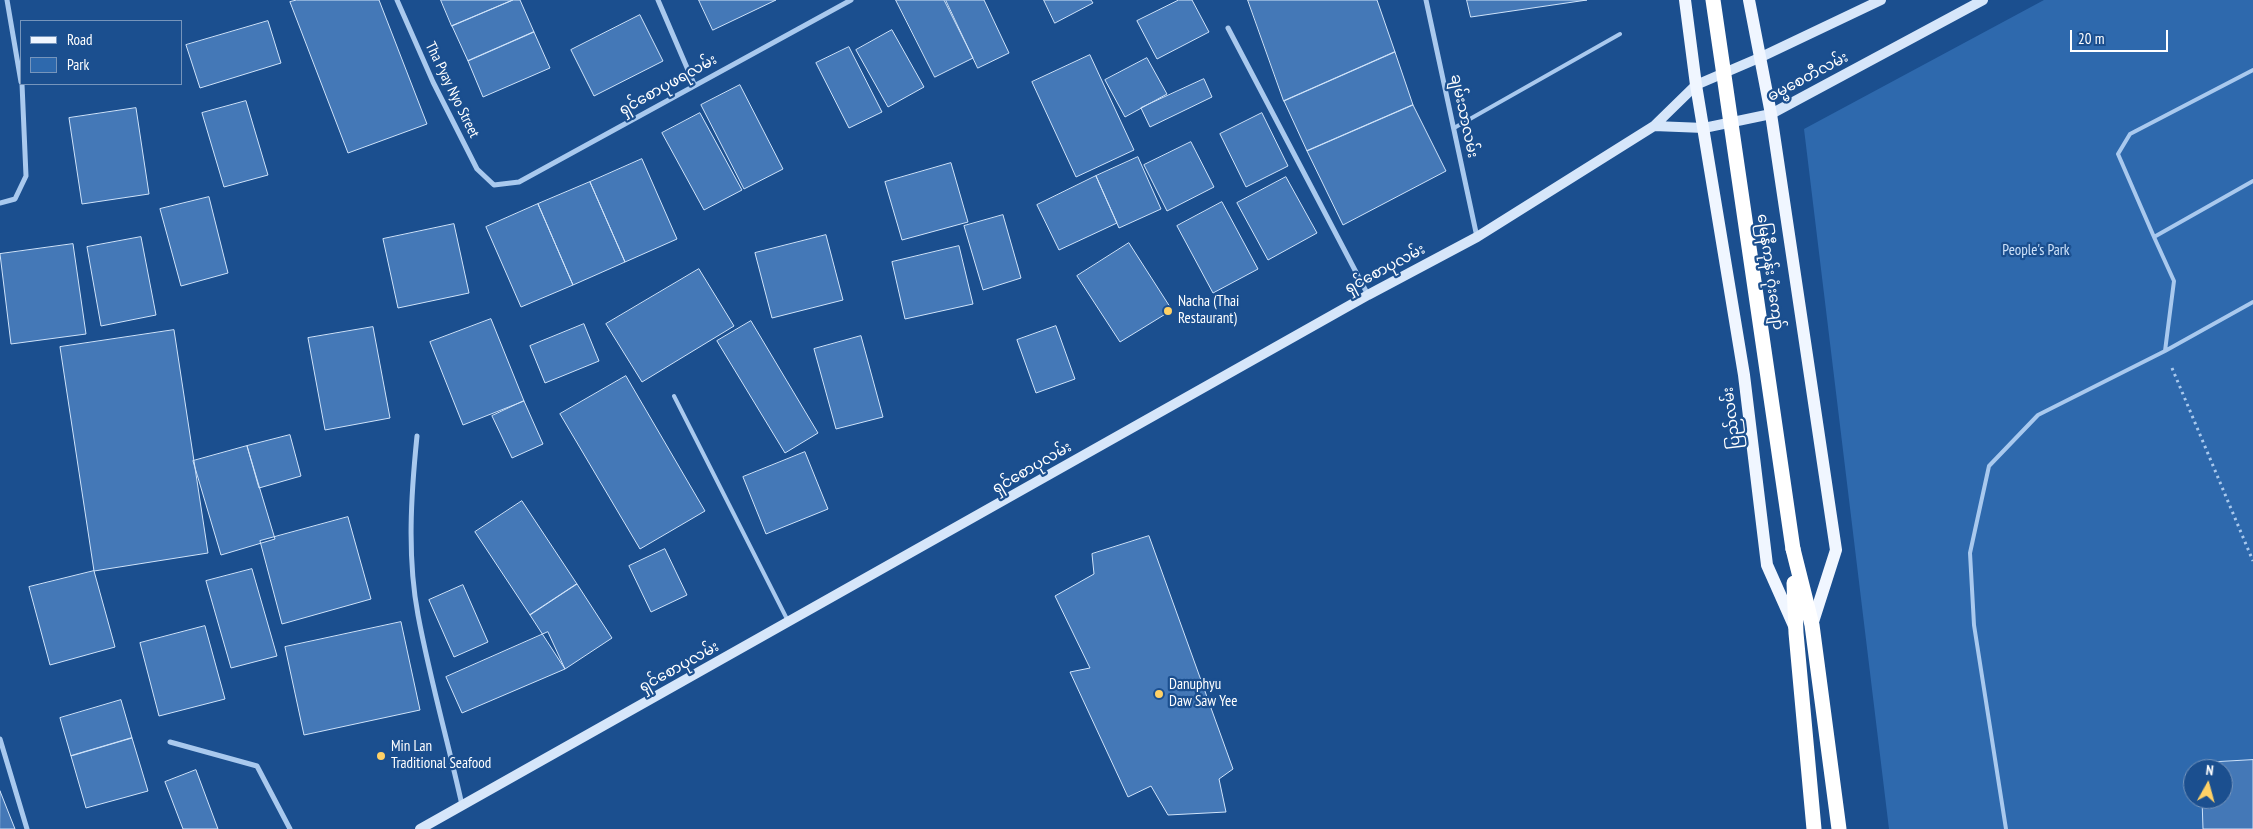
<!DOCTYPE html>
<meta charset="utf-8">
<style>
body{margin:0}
#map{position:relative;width:2253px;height:829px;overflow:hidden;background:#1b4f8f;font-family:"PT Sans Narrow",sans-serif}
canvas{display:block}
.legend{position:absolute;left:20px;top:20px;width:162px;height:65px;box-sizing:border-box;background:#1b4f8f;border:1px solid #7695bc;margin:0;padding:6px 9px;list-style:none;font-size:15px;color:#fff}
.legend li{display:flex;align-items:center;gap:10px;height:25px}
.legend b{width:25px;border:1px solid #7695bc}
.north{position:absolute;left:2183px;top:759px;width:50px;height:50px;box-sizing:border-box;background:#1b4f8f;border:1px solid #7695bc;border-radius:50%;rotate:7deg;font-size:14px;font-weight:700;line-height:20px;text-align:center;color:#fff}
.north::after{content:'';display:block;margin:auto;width:18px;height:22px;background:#ffd166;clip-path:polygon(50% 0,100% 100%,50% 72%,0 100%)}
.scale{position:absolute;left:2070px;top:30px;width:98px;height:22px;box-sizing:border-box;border:2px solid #fff;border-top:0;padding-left:6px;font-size:15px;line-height:18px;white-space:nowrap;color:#fff;-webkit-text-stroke:4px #1b4f8f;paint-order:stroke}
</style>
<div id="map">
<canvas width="2253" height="829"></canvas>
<ul class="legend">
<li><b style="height:6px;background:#f0f6ff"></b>Road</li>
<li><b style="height:14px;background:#2e69ad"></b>Park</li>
</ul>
<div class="north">N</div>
<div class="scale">20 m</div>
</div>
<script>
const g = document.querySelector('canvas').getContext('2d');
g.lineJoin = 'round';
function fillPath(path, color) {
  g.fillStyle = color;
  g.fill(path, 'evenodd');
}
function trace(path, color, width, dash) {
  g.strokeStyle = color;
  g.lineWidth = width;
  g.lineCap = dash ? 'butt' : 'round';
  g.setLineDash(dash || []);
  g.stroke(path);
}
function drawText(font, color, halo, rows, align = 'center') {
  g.font = font + ' "PT Sans Narrow","Noto Sans Myanmar",sans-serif';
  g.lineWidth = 4.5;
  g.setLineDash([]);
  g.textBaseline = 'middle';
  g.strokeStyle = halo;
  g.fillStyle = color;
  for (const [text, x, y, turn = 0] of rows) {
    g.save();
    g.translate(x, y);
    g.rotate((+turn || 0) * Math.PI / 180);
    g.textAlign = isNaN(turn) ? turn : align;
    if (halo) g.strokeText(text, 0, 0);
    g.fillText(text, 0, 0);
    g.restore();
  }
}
const green = new Path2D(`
 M2044 0H2253V829H1889L1804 129ZM2193 769H2223V799H2193Z`);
const building = new Path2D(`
 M297 0H379L427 124 348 153 290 2Z
 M441 0H513L452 26Z
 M513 0H520L534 32 468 61 452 26Z
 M699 0H776L713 30Z
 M896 0H944L973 58 935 77Z
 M946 0H984L1009 53 978 68Z
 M1044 0H1091L1093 3 1055 23Z
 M1179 0H1192L1209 32 1157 59 1137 21Z
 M1248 0H1377L1395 52 1284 101Z
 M1467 0H1587L1471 17Z
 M640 15 663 61 594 96 571 50Z
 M268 21 281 63 200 88 186 45Z
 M892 30 924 87 888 107 856 50Z
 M534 32 550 68 483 97 468 61Z
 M849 47 882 112 849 128 816 63Z
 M1395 52 1413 105 1307 151 1284 101Z
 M1090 55 1134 150 1076 177 1032 82Z
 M1147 58 1167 94 1125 117 1105 80Z
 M1204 79 1212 97 1150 127 1141 108Z
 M740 85 783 169 744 189 701 105Z
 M246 101 268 175 224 187 202 113Z
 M1413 105 1446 171 1343 225 1307 151Z
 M136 108 149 194 82 204 69 118Z
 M700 113 742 190 704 210 662 133Z
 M1262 113 1288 166 1246 187 1220 134Z
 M1191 142 1214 187 1167 211 1144 165Z
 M1138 157 1161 209 1119 228 1096 176Z
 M642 159 677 239 625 262 590 182Z
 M951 163 968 222 902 240 885 182Z
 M1096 176 1117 223 1059 250 1037 205Z
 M1286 177 1317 233 1268 260 1237 203Z
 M590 182 625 262 573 285 538 204Z
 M209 197 228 273 181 286 160 209Z
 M1222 202 1258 269 1213 293 1177 226Z
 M538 204 573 285 521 307 486 227Z
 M1003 215 1021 278 983 290 964 226Z
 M454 224 469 293 398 308 383 239Z
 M826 235 843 300 772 318 755 253Z
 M141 237 156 315 101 326 87 247Z
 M1129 243 1172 310 1120 342 1077 276Z
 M73 244 86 334 11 344 0 254Z
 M959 246 973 304 905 319 892 262Z
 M699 269 734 326 642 382 606 324Z
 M491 319 524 401 463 425 430 342Z
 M751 321 818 433 785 453 717 341Z
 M584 324 599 361 545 383 530 346Z
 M1056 326 1075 379 1036 393 1017 340Z
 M373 327 390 418 325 430 308 338Z
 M174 330 208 553 94 571 60 347Z
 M861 336 883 417 836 429 814 349Z
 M626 376 705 511 640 549 560 414Z
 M524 401 543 444 512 458 492 416Z
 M290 435 301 476 259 488 247 446Z
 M247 446 275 539 221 555 193 461Z
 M805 452 828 509 766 534 743 477Z
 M522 501 577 584 530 615 475 532Z
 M348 517 371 599 282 624 260 541Z
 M1149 536 1233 769 1219 779 1226 812 1168 815 1151 786 1128 797 1070 672 1090 668 1055 596 1094 574 1092 554Z
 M665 549 687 595 651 612 629 566Z
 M252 569 277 656 231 668 206 581Z
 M94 571 115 647 50 665 29 587Z
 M577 584 612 638 565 669 530 615Z
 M463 585 488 642 454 657 429 600Z
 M401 622 420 710 304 735 285 647Z
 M205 626 225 699 159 716 140 643Z
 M548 632 565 669 462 713 446 677Z
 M121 700 132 738 71 756 60 718Z
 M132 738 148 791 86 808 71 756Z
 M2253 760V829H2203L2202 799H2223V769H2201L2200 763Z
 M196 770 218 829H183L165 782Z
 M0 791 15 829H0Z`);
const path = new Path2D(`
 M2172 368 2253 561`);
const lane = new Path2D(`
 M1454 128 1620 34
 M2154 237 2118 154 2130 134 2253 70
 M2165 351 2174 281 2154 237 2253 181
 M674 396 788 621
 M2006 829 1974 625 1970 553 1989 466 2038 415 2165 351 2253 302`);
const street = new Path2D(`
 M7 0 21 82
 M397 0 433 82 477 169 494 185 519 182 851 0
 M658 0 694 84
 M1426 0 1477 237
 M1228 28 1368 295
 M0 203 15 199 26 176 22 84
 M417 436C411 495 407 557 418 615 430 679 448 742 462 805
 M0 739 27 829
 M170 742 257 766 290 829`);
const secondary = new Path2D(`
 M1654 126 1704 128 1771 114 1983 0
 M420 829 1368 295 1477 237 1654 126 1696 85 1759 58 1881 0`);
const primary = new Path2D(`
 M1685 0 1696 85 1744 375 1767 565 1795 628
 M1749 0 1771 114 1836 550 1812 625`);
const highway = new Path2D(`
 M1793 549 1812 625 1839 829
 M1794 583 1796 633 1814 829`);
const highwayBridge = new Path2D(`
 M1713 0 1793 549`);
const markers = [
 [1168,311,5,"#ffd166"],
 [1159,694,5,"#ffd166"],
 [381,756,5,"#ffd166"]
];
const streetNames = [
 ["ဓမ္မစေတီလမ်း",1808,77,-28],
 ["ရှင်စောပုဖရလမ်း",668,85,-29],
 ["Tha Pyay Nyo Street",452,90,64],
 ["ချမ်းသာလမ်း",1464,116,78],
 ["ရှင်စောပုလမ်း",1385,269,-28],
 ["မြေနီကုန်း ဂုံးကျော်",1770,272,82],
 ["ပြည်လမ်း",1732,418,-97],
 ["ရှင်စောပုလမ်း",1032,468,-30],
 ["ရှင်စောပုလမ်း",679,667,-29]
];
const parkNames = [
 ["People's Park",2036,251]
];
const poiNames = [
 ["Nacha (Thai",1178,302],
 ["Restaurant)",1178,319],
 ["Danuphyu",1169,685],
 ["Daw Saw Yee",1169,702],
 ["Min Lan",391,747],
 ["Traditional Seafood",391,764]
];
fillPath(green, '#2e69ad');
fillPath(building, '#4478b7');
trace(building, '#cfe3fa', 1);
trace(path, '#a9c9ee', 3, [2.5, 4]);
trace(lane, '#a9c9ee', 4);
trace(street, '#a9c9ee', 5);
trace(secondary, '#d6e6fa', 10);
trace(primary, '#f0f6ff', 12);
trace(highway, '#fff', 15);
trace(highwayBridge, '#fff', 15);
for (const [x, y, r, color] of markers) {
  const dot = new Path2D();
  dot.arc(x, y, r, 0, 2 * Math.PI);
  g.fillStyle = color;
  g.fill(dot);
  trace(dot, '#1b4f8f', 2);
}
drawText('15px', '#fff', '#1b4f8f', streetNames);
drawText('15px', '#cfe3fa', '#1b4f8f', parkNames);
drawText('15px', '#fff', '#1b4f8f', poiNames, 'left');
</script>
